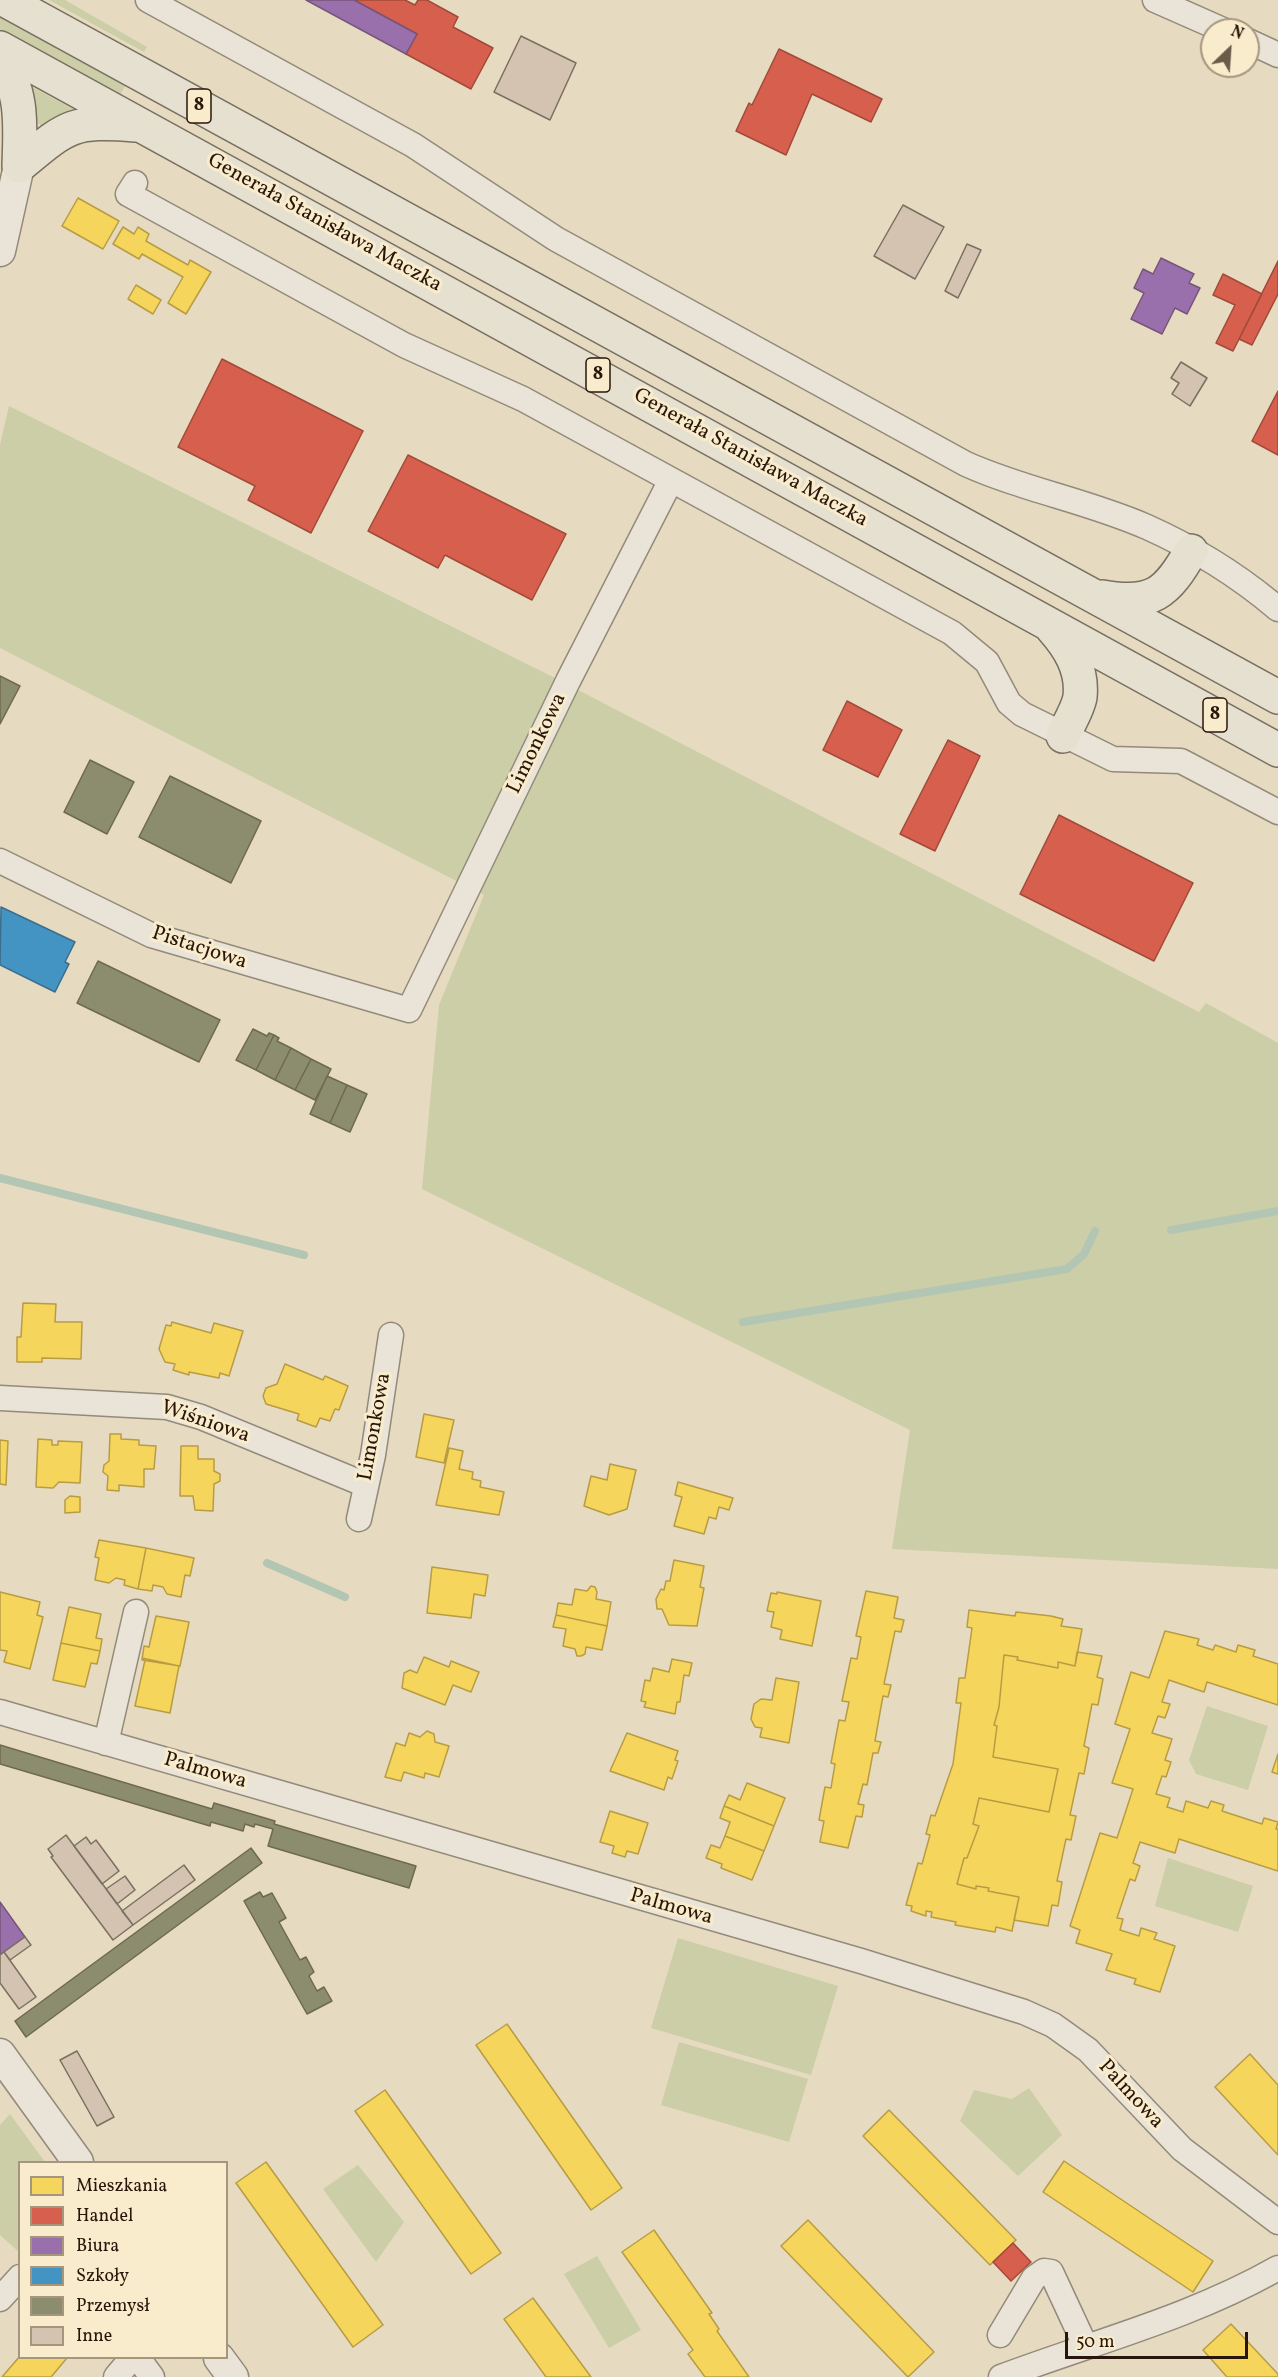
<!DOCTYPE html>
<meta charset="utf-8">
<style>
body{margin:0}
#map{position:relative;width:1278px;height:2377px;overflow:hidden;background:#e6dbc0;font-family:Vollkorn,serif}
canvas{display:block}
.legend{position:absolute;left:18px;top:2161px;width:210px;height:198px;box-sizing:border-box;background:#f9eccc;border:2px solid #a6967e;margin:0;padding:8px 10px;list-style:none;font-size:18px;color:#29160a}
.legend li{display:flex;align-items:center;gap:12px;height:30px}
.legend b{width:30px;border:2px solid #a6967e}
.north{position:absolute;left:1200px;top:18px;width:60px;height:60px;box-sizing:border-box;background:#f9eccc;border:2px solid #a6967e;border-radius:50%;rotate:25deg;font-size:16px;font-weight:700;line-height:24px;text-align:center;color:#29160a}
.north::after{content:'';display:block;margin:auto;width:21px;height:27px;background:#6b5b4a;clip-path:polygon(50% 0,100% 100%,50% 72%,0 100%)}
.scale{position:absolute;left:1065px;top:2332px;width:183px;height:27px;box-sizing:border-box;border:3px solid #29160a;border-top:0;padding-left:8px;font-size:18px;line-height:21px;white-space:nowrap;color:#29160a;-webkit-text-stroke:4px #f9eccc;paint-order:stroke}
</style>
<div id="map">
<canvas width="1278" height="2377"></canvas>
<ul class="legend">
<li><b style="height:16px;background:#f6d55c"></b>Mieszkania</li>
<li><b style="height:16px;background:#d6604d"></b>Handel</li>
<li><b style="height:16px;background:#9970ab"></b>Biura</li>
<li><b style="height:16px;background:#4393c3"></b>Szkoły</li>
<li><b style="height:16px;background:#8c8c6e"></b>Przemysł</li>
<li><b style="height:16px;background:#d5c3b1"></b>Inne</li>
</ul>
<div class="north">N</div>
<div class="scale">50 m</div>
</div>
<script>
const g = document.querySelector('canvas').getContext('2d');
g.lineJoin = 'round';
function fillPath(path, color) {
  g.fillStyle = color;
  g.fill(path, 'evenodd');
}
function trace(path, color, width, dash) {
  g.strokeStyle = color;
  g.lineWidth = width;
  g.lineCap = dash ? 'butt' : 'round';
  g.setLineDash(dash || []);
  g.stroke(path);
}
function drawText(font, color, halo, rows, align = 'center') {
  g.font = font + ' Vollkorn,serif';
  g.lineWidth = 6;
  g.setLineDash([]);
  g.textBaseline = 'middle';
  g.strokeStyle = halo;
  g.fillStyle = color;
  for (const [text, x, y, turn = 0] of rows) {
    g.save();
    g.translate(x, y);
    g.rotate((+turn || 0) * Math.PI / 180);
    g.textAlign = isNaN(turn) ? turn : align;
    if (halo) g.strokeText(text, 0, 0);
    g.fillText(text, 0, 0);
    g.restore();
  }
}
const green = new Path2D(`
 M49 0H65L147 47 144 52Z
 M0 17 125 86 119 97 0 32Z
 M25 83 80 113 45 128 31 119Z
 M9 406 553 677 1199 1012 1206 1003 1278 1043V1569L892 1549 910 1430 422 1189 439 1005 484 895 0 648V445Z
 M1207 1706 1268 1726 1248 1790 1196 1774 1189 1760Z
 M1168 1858 1253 1886 1238 1932 1155 1906Z
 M678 1938 838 1986 811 2075 651 2028Z
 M679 2042 808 2079 789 2142 661 2105Z
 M1029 2088 1062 2135 1018 2176 960 2121 974 2090 1012 2099Z
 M10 2114 45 2162H20L19 2252 0 2235V2125Z
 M358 2165 404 2222 376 2262 323 2189Z
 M597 2256 641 2330 609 2348 564 2274Z`);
const homes = new Path2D(`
 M78 198 119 221 103 249 62 226Z
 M123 227 134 234 138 227 149 234 146 241 188 265 190 260 211 272 186 314 168 303 183 277 142 254 139 259 113 244Z
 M136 285 161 300 153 314 128 299Z
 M23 1303 56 1304 55 1322H82L81 1359 42 1358V1362H17V1337H21Z
 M172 1322 211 1333 214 1323 243 1331 229 1376 220 1373 219 1378 189 1372V1375L173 1370 175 1364 165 1362 159 1349 166 1325 171 1326Z
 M285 1364 323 1380 325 1376 348 1386 339 1410 335 1409 330 1421 320 1418 316 1427 297 1420 299 1414 266 1404 263 1396 266 1388 277 1384Z
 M424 1414 454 1420 444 1463 416 1457Z
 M110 1434H121V1439L139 1440V1445L156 1446 154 1469H144V1487L119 1485V1491L107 1490 108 1476 103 1472 104 1465 109 1461Z
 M38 1439 52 1440V1445H58V1441L82 1442 80 1483 59 1482 53 1488 36 1487Z
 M0 1440 8 1441 6 1485 0 1484Z
 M181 1446H198V1459H214V1471L220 1474V1481L214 1484 213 1511 195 1510 193 1496H180Z
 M449 1448 463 1451 459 1469 473 1472 472 1479 481 1481 480 1487 504 1492 499 1515 436 1505Z
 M610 1464 636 1470 627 1509 609 1515 584 1506 591 1476 607 1480Z
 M678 1482 733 1498 729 1510 719 1507 716 1519 709 1517 704 1534 674 1526 682 1497 675 1495Z
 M70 1496 80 1497V1512L65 1513V1500Z
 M99 1540 146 1548 138 1589 124 1585 125 1580 116 1578 109 1583 95 1580 99 1558 95 1557Z
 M146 1548 194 1558 190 1576 185 1575 181 1597 167 1594 163 1587 153 1585 152 1591 138 1589Z
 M674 1560 704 1566 700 1587 704 1588 697 1626 669 1625 662 1609H657L656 1599 661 1589 664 1590 666 1581H670Z
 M432 1567 488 1575 485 1596 474 1594 471 1618 427 1613Z
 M591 1586 595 1587 597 1592 596 1599 611 1602 607 1626 556 1615 558 1603 572 1605 575 1589 587 1591Z
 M866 1591 898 1597 894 1618 904 1620 901 1632 895 1631 884 1684 891 1685 888 1697 883 1696 879 1718 875 1741 881 1742 878 1753H873L867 1785 863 1784 858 1804 864 1805 862 1817 856 1816 848 1848 820 1842 824 1821 819 1820 825 1787 831 1788 835 1764 831 1763 839 1720 845 1721 849 1702 842 1701 851 1658 857 1659 861 1637 856 1636Z
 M0 1592 40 1602 37 1615 43 1617 30 1669 4 1662 7 1651 0 1650Z
 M777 1592 821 1601 812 1646 780 1639 782 1630 771 1627 774 1612 767 1611 771 1593 777 1594Z
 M69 1607 101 1614 96 1638 102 1639 100 1651 61 1643Z
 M969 1610 1015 1616 1016 1612 1051 1616 1063 1619 1061 1626 1082 1629 1075 1666 1058 1662V1668L1017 1660 1018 1657 1004 1655 999 1707 994 1725 997 1726 993 1757 1058 1769 1049 1812 979 1798 973 1824 979 1826 967 1858H964L957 1884 976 1889V1886L989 1888 988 1891 1019 1897 1012 1931 996 1927 995 1932 955 1925 956 1922 931 1917 932 1912 926 1911V1916L911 1911 912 1906 906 1905 918 1863 922 1864 930 1835 926 1834 931 1815 935 1816 953 1764 961 1703H956L959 1678H965L972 1628 967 1627Z
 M556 1615 607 1626 602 1650 586 1647 585 1654 581 1656H577L575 1649 563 1646 566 1629 553 1627Z
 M156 1616 189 1622 180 1666 142 1660 144 1646 149 1647Z
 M1165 1631 1199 1639 1197 1645 1213 1650 1215 1645 1236 1652 1238 1645 1255 1650 1253 1656 1278 1664V1705L1207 1682 1204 1692 1169 1680 1162 1702 1170 1704 1165 1718 1158 1716 1152 1733 1172 1739 1165 1760 1171 1762 1166 1777 1162 1776 1156 1794 1170 1798 1167 1807 1183 1812 1186 1801 1208 1808 1211 1801 1224 1805 1222 1811 1262 1824 1264 1818 1278 1822 1276 1829H1278V1871L1179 1839 1175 1853 1140 1842 1133 1863 1140 1866 1135 1881 1130 1879 1117 1918 1123 1919 1120 1930 1139 1936 1141 1928 1157 1933 1154 1939 1175 1946 1160 1992 1134 1984 1136 1979 1106 1970 1112 1954 1076 1943 1080 1930 1070 1926 1100 1833 1117 1838 1133 1789 1112 1783 1130 1729 1115 1724 1131 1672 1149 1678Z
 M61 1643 100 1651 97 1664 91 1663 85 1687 53 1680Z
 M1077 1652 1102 1656 1097 1677 1103 1679 1098 1705 1092 1704 1084 1746 1089 1748 1084 1774 1079 1773 1070 1815 1076 1816 1071 1840 1066 1839 1057 1881 1062 1882 1058 1906 1052 1905 1048 1926 1014 1920 1019 1897 988 1891 989 1888 976 1886V1889L957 1884 964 1858H967L979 1826 973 1824 979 1798 1049 1812 1058 1769 993 1757 997 1726 994 1725 999 1707 1004 1655 1018 1657 1017 1660 1058 1668V1662L1075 1666Z
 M424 1657 449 1667 451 1661 479 1672 471 1692 453 1685 445 1705 402 1688 404 1673 410 1670 417 1673Z
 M142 1658 179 1666 170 1713 135 1706 145 1660Z
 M672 1659 692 1663 689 1676 684 1675 680 1702H677L675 1714 644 1707 646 1702 641 1701 645 1680 650 1681 653 1668 669 1672Z
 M776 1678 799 1682 789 1743 760 1737 762 1728 755 1727 751 1719 754 1704 761 1699 772 1700Z
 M427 1731 434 1734 435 1742 449 1746 439 1777 425 1773 424 1778 404 1772 401 1781 385 1777 396 1743 405 1746 409 1733 420 1737Z
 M627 1733 678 1751 675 1760 678 1761 672 1779 668 1777 664 1790 610 1771Z
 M1278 1754V1774L1272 1772Z
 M747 1783 785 1798 774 1826 724 1806 729 1795 740 1800Z
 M724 1806 774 1826 764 1851 725 1836 730 1822 720 1818Z
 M610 1811 648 1823 638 1854 627 1851 625 1857 612 1853 614 1846 600 1842Z
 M725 1836 764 1851 752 1880 721 1868 722 1864 706 1858 711 1845 720 1848Z
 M507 2024 622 2188 591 2210 476 2045Z
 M1250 2054 1278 2085V2155L1215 2087Z
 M385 2090 501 2253 471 2274 355 2111Z
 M889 2110 1016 2240 990 2265 863 2136Z
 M1064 2161 1213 2261 1193 2292 1043 2192Z
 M266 2162 383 2325 353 2347 236 2183Z
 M808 2220 934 2352 908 2377 781 2246Z
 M654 2230 712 2313 709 2314 719 2329 717 2331 749 2377H705L688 2354 693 2350 622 2252Z
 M533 2298 591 2377H546L504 2319Z
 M1231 2324 1278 2374V2377H1227L1203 2350Z
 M20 2356V2358H67L51 2377H2Z`);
const shops = new Path2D(`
 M354 0H405L415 5 418 0H427L458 17 453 27 493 48 471 89 406 54 417 34Z
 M779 49 882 99 871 122 812 94 786 155 736 131 749 103 752 105Z
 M1278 261V294L1252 345 1239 339Z
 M1223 274 1262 294 1233 351 1216 343 1235 305 1213 295Z
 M222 359 363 431 311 533 248 500 255 486 178 447Z
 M1278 391V455L1252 441Z
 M408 455 566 534 532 600 445 555 438 568 368 531Z
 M847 701 902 730 878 777 823 750Z
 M948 740 980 756 935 851 900 834Z
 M1059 815 1193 883 1154 961 1020 894Z
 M1013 2243 1031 2262 1011 2281 993 2262Z`);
const offices = new Path2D(`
 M306 0H354L417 34 406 54Z
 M1161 258 1194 274 1189 283 1200 288 1187 314 1175 308 1162 334 1131 319 1144 293 1134 288 1143 269 1153 274Z
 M0 1902 25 1937 0 1955Z`);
const schools = new Path2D(`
 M1 907 75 942 65 962 69 964 55 992 0 965Z`);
const industry = new Path2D(`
 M0 676 20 686 0 724Z
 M90 760 134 782 107 834 64 812Z
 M170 776 261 821 231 883 139 837Z
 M98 961 220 1020 199 1062 77 1003Z
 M253 1029 267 1036 269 1033 274 1035 256 1070 236 1060Z
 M274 1035 279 1038 277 1041 291 1048 275 1080 256 1070Z
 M291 1048 311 1059 295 1090 275 1080Z
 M311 1059 331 1069 315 1100 295 1090Z
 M327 1076 347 1085 330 1123 310 1114Z
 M347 1085 367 1094 350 1132 330 1123Z
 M0 1745 212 1809 214 1803 275 1821 274 1824 416 1866 409 1888 268 1846 273 1829 255 1824 254 1827 245 1824 243 1831 211 1822 210 1826 0 1764Z
 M251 1848 262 1863 26 2037 15 2021Z
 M260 1892 263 1897 272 1893 286 1918 279 1922 300 1960 306 1957 314 1972 309 1976 317 1991 324 1987 332 2001 307 2014 244 1901Z`);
const stream = new Path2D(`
 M0 1178 304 1255
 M1171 1230 1278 1211
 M743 1322 1067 1269 1084 1254 1095 1231
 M267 1563 345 1597`);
const building = new Path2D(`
 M521 36 576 63 550 120 494 92Z
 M903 205 944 227 915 279 874 256Z
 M967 244 981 250 958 298 945 291Z
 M1181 362 1207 378 1190 406 1172 394 1179 383 1171 378Z
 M66 1835 133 1925 113 1940 51 1857 53 1856 48 1849Z
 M86 1837 91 1844 96 1840 119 1871 102 1884 74 1846Z
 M184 1865 195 1880 133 1925 122 1911Z
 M125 1876 135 1890 117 1904 106 1889Z
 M25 1937 31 1945 10 1960 4 1952Z
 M4 1952 36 1997 19 2009 0 1983V1955Z
 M77 2051 114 2117 97 2126 60 2060Z`);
const minor = new Path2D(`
 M148 0 413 145 556 239 966 464C1024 490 1088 501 1147 527 1194 548 1239 576 1278 609
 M1155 0 1223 30
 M1248 41 1278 55
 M135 183 128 194 404 345 523 399 952 633 987 662 1009 703 1022 714 1113 759 1181 761 1278 812
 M0 861 151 935 409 1010 568 681 671 480
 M0 1398 167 1407 201 1417 366 1485
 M359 1519 373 1455 391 1335
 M0 1712 861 1961 1024 2012 1053 2025 1088 2050 1182 2149 1278 2222
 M106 1743 136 1612
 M0 2299 20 2277
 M1000 2335 1034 2278 1044 2271 1051 2272 1085 2345
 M138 2358 152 2377
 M116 2377 132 2358
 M1001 2377C1094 2342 1190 2318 1278 2268`);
const tertiary = new Path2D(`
 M0 251 19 166
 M0 2054 78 2162
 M219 2358 233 2377`);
const trunk = new Path2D(`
 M5 0 1278 697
 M0 48 1278 750
 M0 59C24 92 20 128 19 166
 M19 166C67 126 72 120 135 125
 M1102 597C1153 606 1167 593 1191 551
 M1052 628C1069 647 1083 669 1080 697 1078 709 1068 725 1063 736`);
const shields = [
 [199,106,24],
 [598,375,24],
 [1215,715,24]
];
const shieldNames = [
 ["8",199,106],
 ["8",598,375],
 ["8",1215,715]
];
const streetNames = [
 ["Generała Stanisława Maczka",324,224,29],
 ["Generała Stanisława Maczka",750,459,29],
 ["Limonkowa",538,744,-64],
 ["Pistacjowa",199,949,18],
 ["Wiśniowa",205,1423,19],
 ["Limonkowa",376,1427,-80],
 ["Palmowa",205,1772,16],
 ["Palmowa",671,1908,16],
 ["Palmowa",1130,2095,47]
];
fillPath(green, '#cbcea6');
fillPath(homes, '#f6d55c');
trace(homes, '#b89c43', 1.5);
fillPath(shops, '#d6604d');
trace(shops, '#a24a39', 1.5);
fillPath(offices, '#9970ab');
trace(offices, '#77557b', 1.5);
fillPath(schools, '#4393c3');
trace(schools, '#3b6e8c', 1.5);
fillPath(industry, '#8c8c6e');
trace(industry, '#6e6950', 1.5);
trace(stream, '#b3c6b3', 8);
fillPath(building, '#d5c3b1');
trace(building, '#797061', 1.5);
trace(minor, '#938a7a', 27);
trace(tertiary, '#938a7a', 33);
trace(trunk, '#797061', 36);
trace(minor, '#e9e4d7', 24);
trace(tertiary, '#e9e4d7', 30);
trace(trunk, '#e6e0d0', 33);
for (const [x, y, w] of shields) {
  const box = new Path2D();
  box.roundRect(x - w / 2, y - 17, w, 34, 4.5);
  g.fillStyle = '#f9eccc';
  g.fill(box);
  trace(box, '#29160a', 1.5);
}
drawText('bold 20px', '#29160a', null, shieldNames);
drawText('21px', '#29160a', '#f9eccc', streetNames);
</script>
